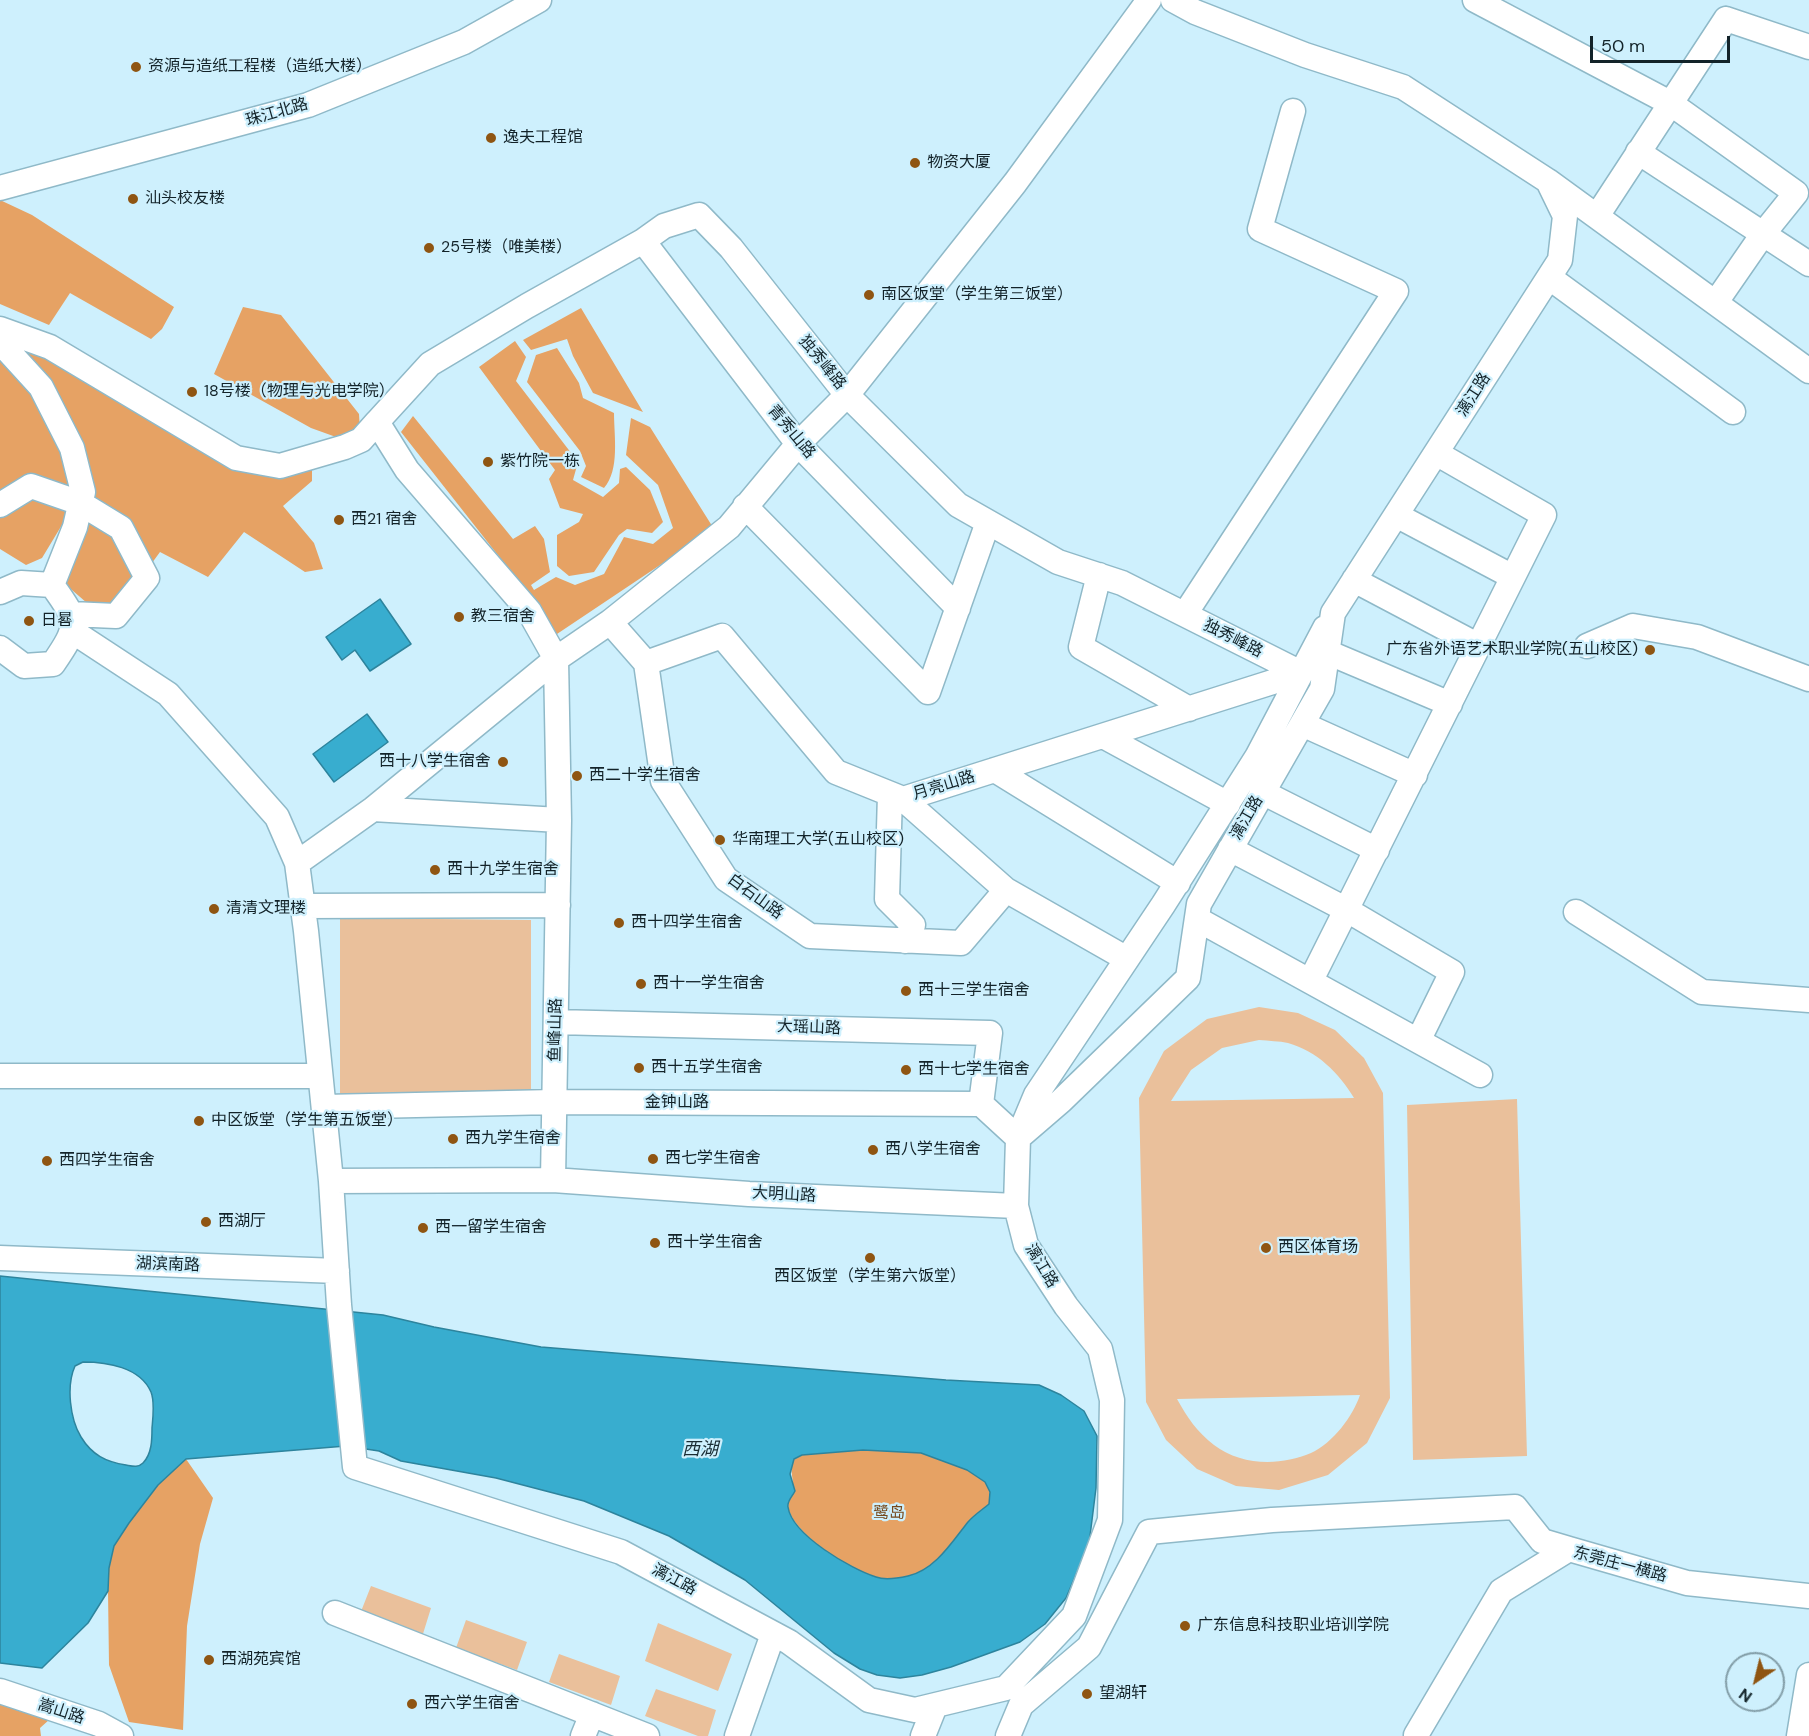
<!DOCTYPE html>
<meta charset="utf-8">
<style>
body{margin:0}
#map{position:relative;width:1809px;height:1736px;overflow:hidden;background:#cef0fd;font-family:"DM Sans",sans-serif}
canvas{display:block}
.north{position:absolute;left:1725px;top:1652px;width:60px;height:60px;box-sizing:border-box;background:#cef0fd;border:2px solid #839ea8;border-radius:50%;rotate:215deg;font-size:16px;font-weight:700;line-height:24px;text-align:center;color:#132329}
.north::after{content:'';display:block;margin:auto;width:21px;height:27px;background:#8f5512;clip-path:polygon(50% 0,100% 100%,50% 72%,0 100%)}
.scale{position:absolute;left:1590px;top:36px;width:140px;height:27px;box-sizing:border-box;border:3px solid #132329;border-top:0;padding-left:8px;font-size:18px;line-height:21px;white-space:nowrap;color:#132329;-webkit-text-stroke:4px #cef0fd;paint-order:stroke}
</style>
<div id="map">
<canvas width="1809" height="1736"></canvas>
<div class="north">N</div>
<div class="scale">50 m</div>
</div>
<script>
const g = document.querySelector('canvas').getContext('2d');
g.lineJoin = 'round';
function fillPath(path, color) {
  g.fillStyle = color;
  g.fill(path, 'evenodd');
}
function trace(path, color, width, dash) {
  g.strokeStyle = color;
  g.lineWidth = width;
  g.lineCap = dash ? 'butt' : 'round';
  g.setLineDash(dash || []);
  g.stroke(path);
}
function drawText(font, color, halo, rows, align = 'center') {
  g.font = font + ' "DM Sans","Noto Sans SC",sans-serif';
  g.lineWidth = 4.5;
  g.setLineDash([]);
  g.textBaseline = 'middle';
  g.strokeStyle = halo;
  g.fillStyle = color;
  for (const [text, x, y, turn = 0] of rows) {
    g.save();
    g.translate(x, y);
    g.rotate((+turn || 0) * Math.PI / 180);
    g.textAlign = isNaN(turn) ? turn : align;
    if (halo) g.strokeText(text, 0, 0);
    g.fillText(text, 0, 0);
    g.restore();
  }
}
const green = new Path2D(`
 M340 918 531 920V1103L340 1102Z
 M1259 1007 1298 1013 1335 1030 1364 1058 1383 1093 1390 1398 1367 1443 1328 1475 1279 1490 1236 1486 1197 1469 1166 1440 1146 1402 1139 1098 1164 1051 1207 1019ZM1259 1040C1269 1041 1279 1041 1288 1043 1317 1051 1339 1073 1354 1098L1171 1101 1191 1070 1222 1048ZM1360 1395C1353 1416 1333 1443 1311 1453 1281 1466 1241 1466 1214 1445 1197 1432 1187 1417 1177 1399Z
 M1517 1099 1527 1456 1413 1460 1407 1105Z
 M371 1586 431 1608 422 1637 360 1614Z
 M466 1620 527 1642 517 1670 456 1648Z
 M658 1623 732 1654 718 1691 645 1661Z
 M559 1654 620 1676 611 1705 549 1682Z
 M656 1689 716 1710 708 1736H698L645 1716Z`);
const forest = new Path2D(`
 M0 200 32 215 174 307 162 329 151 339 70 293 49 325 0 304Z
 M243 307 281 315 359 414 360 431 336 437 311 428 214 374Z
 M581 308 643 412 593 393 573 356 567 339 531 350 523 340Z
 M9 338 244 467 312 464V481L283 506 314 543 323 569 305 572 244 532 208 577 160 552 127 597 102 611 87 603 65 584 93 508Z
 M515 341 526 357 516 381 578 462 573 480 603 497 619 483 620 469 626 467 650 490 663 522 652 533 627 529 619 535 594 572 569 576 557 566V535L579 522 583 514 560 508 549 479 555 470 479 367Z
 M557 348 579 383 583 398 614 413C614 436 620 470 604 488L581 477 586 466 580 451 527 382 536 355Z
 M0 352 18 367 69 464 74 505 42 558 26 565 0 549V505L3 497 0 490Z
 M413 416 513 539 535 526 544 539 550 572 531 585 534 590 556 577 575 585 604 574 624 537 653 544 673 528 658 485 626 455 631 418 650 427 714 529 554 636 534 601 401 432Z
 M863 1450 921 1453 967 1470 985 1482 990 1492 989 1504C982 1510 974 1515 968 1522 952 1542 935 1571 908 1576 899 1578 884 1580 875 1577 849 1568 799 1538 789 1511 786 1502 793 1495 793 1485 793 1475 789 1469 794 1459L802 1455Z
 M186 1459 213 1498 200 1544 187 1626 183 1730 129 1722 109 1665 108 1591 109 1568 114 1546 129 1523 158 1485Z
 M0 1691 59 1711 40 1728 41 1736H0Z`);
const water = new Path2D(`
 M380 599 411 644 370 671 355 650 342 660 326 637Z
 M367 714 388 742 334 782 313 754Z
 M0 1276 383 1315 434 1327 541 1347 946 1380 1039 1385 1061 1395 1084 1411 1097 1436 1096 1488 1089 1544 1066 1598 1045 1624 1020 1642 951 1667 922 1675 900 1678 877 1675 860 1669 834 1653 745 1580 669 1536 584 1501 496 1478 401 1461 379 1451 346 1446 186 1459 158 1485 129 1523 114 1546 109 1568 108 1591 88 1623 42 1668 0 1663ZM83 1362C107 1362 140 1367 151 1392 155 1402 153 1417 152 1428 152 1439 152 1454 143 1463 138 1468 132 1466 126 1465 106 1462 92 1455 81 1437 70 1419 66 1386 75 1366ZM863 1450 921 1453 967 1470 985 1482 990 1492 989 1504C982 1510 974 1515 968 1522 952 1542 935 1570 908 1576 899 1578 884 1580 876 1577 851 1569 792 1535 788 1507 787 1501 792 1497 795 1491L790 1474 794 1459 802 1455Z`);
const minor = new Path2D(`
 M1173 0 1195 12 1305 55 1403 87 1548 181 1809 371
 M1475 0 1670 103 1796 193 1763 234 1716 302
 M1726 19 1809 47
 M1638 152 1809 264
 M0 188 308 105 464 42 539 0
 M1597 216 1726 19
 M643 241 798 444 958 608
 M1550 278 1733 412
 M0 329 50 347 236 458 280 466 345 447 361 440 377 422 407 470 529 611 556 659 559 820 553 1180 331 1181
 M0 342 41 387 72 448 83 492 75 527 52 585
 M377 422 430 364 527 306 643 241 664 226 699 215 731 248 847 395 958 505 1058 562 1122 583 1301 673
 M0 505 31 486 80 503 121 528 147 578 116 616 71 614
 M745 506 928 692 988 522
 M1396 515 1513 577
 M1099 575 1081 647 1189 709
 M1354 580 1479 646
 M0 592 21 583 52 585C79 622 79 626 53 664L24 666 0 648
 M1185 614 1396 291 1260 229 1293 111
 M610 622 646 663 663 781 726 879 810 936 961 943 1006 890
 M72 631 168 694 277 817 297 863 306 931 331 1181 339 1305 355 1467 621 1552 789 1642 869 1700 915 1710 1006 1688 1074 1616 1110 1520 1112 1400 1100 1349 1066 1306 1026 1245 1016 1206 1018 1138 1061 1101 1188 978 1199 904 1322 689 1333 613 1560 260 1565 216 1548 181
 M1587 646 1633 626 1697 637 1809 679
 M1327 652 1450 704
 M646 663 722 636 836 772 903 799 1301 673
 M1302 724 1415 775
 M1103 736 1228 804
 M995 770 1178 883
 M1262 792 1377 850
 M890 794 887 899 913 925 905 941
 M903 799 1006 890 1127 959
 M373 809 559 820
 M1230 849 1347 910 1452 972 1419 1039
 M297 863 373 809 556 659 610 622 729 527 798 444 847 395 1015 183 1149 0
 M303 906 558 905
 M1576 912 1702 992 1809 1000
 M1197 919 1480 1075
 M1311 980 1544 515 1436 453
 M556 1022 990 1033 981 1104
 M0 1076H319
 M324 1107 554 1102 981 1104 1018 1138 1036 1095 1163 905 1257 757 1325 628
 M553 1180 749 1194 1016 1206
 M0 1258 337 1271
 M335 1613 647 1736
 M0 1691 99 1724 121 1736
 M1416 1735 1501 1591 1569 1549 1687 1583 1809 1596
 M583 1736 592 1714
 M737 1736 773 1634
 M923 1736 935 1706
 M1008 1736 1021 1705 1089 1647 1149 1532 1272 1520 1515 1507 1542 1541 1569 1549
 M1799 1736 1809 1675`);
const markers = [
 [136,67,6,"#8f5512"],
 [491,138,6,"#8f5512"],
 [915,163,6,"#8f5512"],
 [133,199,6,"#8f5512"],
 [429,248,6,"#8f5512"],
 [869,295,6,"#8f5512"],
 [192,392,6,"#8f5512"],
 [488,462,6,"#8f5512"],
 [339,520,6,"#8f5512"],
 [459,617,6,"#8f5512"],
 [29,621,6,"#8f5512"],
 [1650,650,6,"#8f5512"],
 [503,762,6,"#8f5512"],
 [577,776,6,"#8f5512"],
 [720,840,6,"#8f5512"],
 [435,870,6,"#8f5512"],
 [214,909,6,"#8f5512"],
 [619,923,6,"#8f5512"],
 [641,984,6,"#8f5512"],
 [906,991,6,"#8f5512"],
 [639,1068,6,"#8f5512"],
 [906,1070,6,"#8f5512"],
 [199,1121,6,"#8f5512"],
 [453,1139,6,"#8f5512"],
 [873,1150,6,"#8f5512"],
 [653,1159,6,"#8f5512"],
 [47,1161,6,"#8f5512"],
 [206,1222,6,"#8f5512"],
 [423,1228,6,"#8f5512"],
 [655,1243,6,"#8f5512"],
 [1266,1248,6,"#8f5512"],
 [870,1258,6,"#8f5512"],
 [1185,1626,6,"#8f5512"],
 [209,1660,6,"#8f5512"],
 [1087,1694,6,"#8f5512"],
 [412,1704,6,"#8f5512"]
];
const poiNames = [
 ["资源与造纸工程楼（造纸大楼）",148,67],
 ["逸夫工程馆",503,138],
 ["物资大厦",927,163],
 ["汕头校友楼",145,199],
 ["25号楼（唯美楼）",441,248],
 ["南区饭堂（学生第三饭堂）",881,295],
 ["18号楼（物理与光电学院）",204,392],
 ["紫竹院一栋",500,462],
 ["西21 宿舍",351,520],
 ["教三宿舍",471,617],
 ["日晷",41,621],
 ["广东省外语艺术职业学院(五山校区)",1638,650,"right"],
 ["西十八学生宿舍",491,762,"right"],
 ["西二十学生宿舍",589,776],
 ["华南理工大学(五山校区)",732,840],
 ["西十九学生宿舍",447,870],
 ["清清文理楼",226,909],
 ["西十四学生宿舍",631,923],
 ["西十一学生宿舍",653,984],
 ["西十三学生宿舍",918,991],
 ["西十五学生宿舍",651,1068],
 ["西十七学生宿舍",918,1070],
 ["中区饭堂（学生第五饭堂）",211,1121],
 ["西九学生宿舍",465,1139],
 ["西八学生宿舍",885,1150],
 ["西七学生宿舍",665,1159],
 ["西四学生宿舍",59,1161],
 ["西湖厅",218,1222],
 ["西一留学生宿舍",435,1228],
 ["西十学生宿舍",667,1243],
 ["西区体育场",1278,1248],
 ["西区饭堂（学生第六饭堂）",870,1277,"center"],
 ["广东信息科技职业培训学院",1197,1626],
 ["西湖苑宾馆",221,1660],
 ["望湖轩",1099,1694],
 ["西六学生宿舍",424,1704]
];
const streetNames = [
 ["珠江北路",277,113,-16],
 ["独秀峰路",822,363,51],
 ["漓江路",1474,395,-57],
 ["青秀山路",791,432,50],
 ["独秀峰路",1233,639,27],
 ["月亮山路",944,786,-17],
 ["漓江路",1247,818,-60],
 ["白石山路",755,897,36],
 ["大瑶山路",809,1028,2],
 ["鱼峰山路",556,1030,-89],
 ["金钟山路",677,1103],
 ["大明山路",784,1195,3],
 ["湖滨南路",168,1265,2],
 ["漓江路",1041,1266,59],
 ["东莞庄一横路",1620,1565,15],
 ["漓江路",674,1580,28],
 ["嵩山路",61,1712,18]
];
const parkNames = [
 ["鹭岛",889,1514]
];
const waterNames = [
 ["西湖",700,1450]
];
fillPath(green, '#eac09b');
fillPath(forest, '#e6a264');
fillPath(water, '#38adcf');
trace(water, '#2d849d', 1.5);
trace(minor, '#8fb9c8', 27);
trace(minor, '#fff', 24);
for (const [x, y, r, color] of markers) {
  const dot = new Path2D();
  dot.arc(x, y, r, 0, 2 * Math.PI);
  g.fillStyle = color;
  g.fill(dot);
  trace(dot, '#cef0fd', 2);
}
drawText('16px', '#132329', '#cef0fd', poiNames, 'left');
drawText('16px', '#132329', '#cef0fd', streetNames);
drawText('16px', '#76491c', '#cef0fd', parkNames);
drawText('italic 18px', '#192c33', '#cef0fd', waterNames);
</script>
